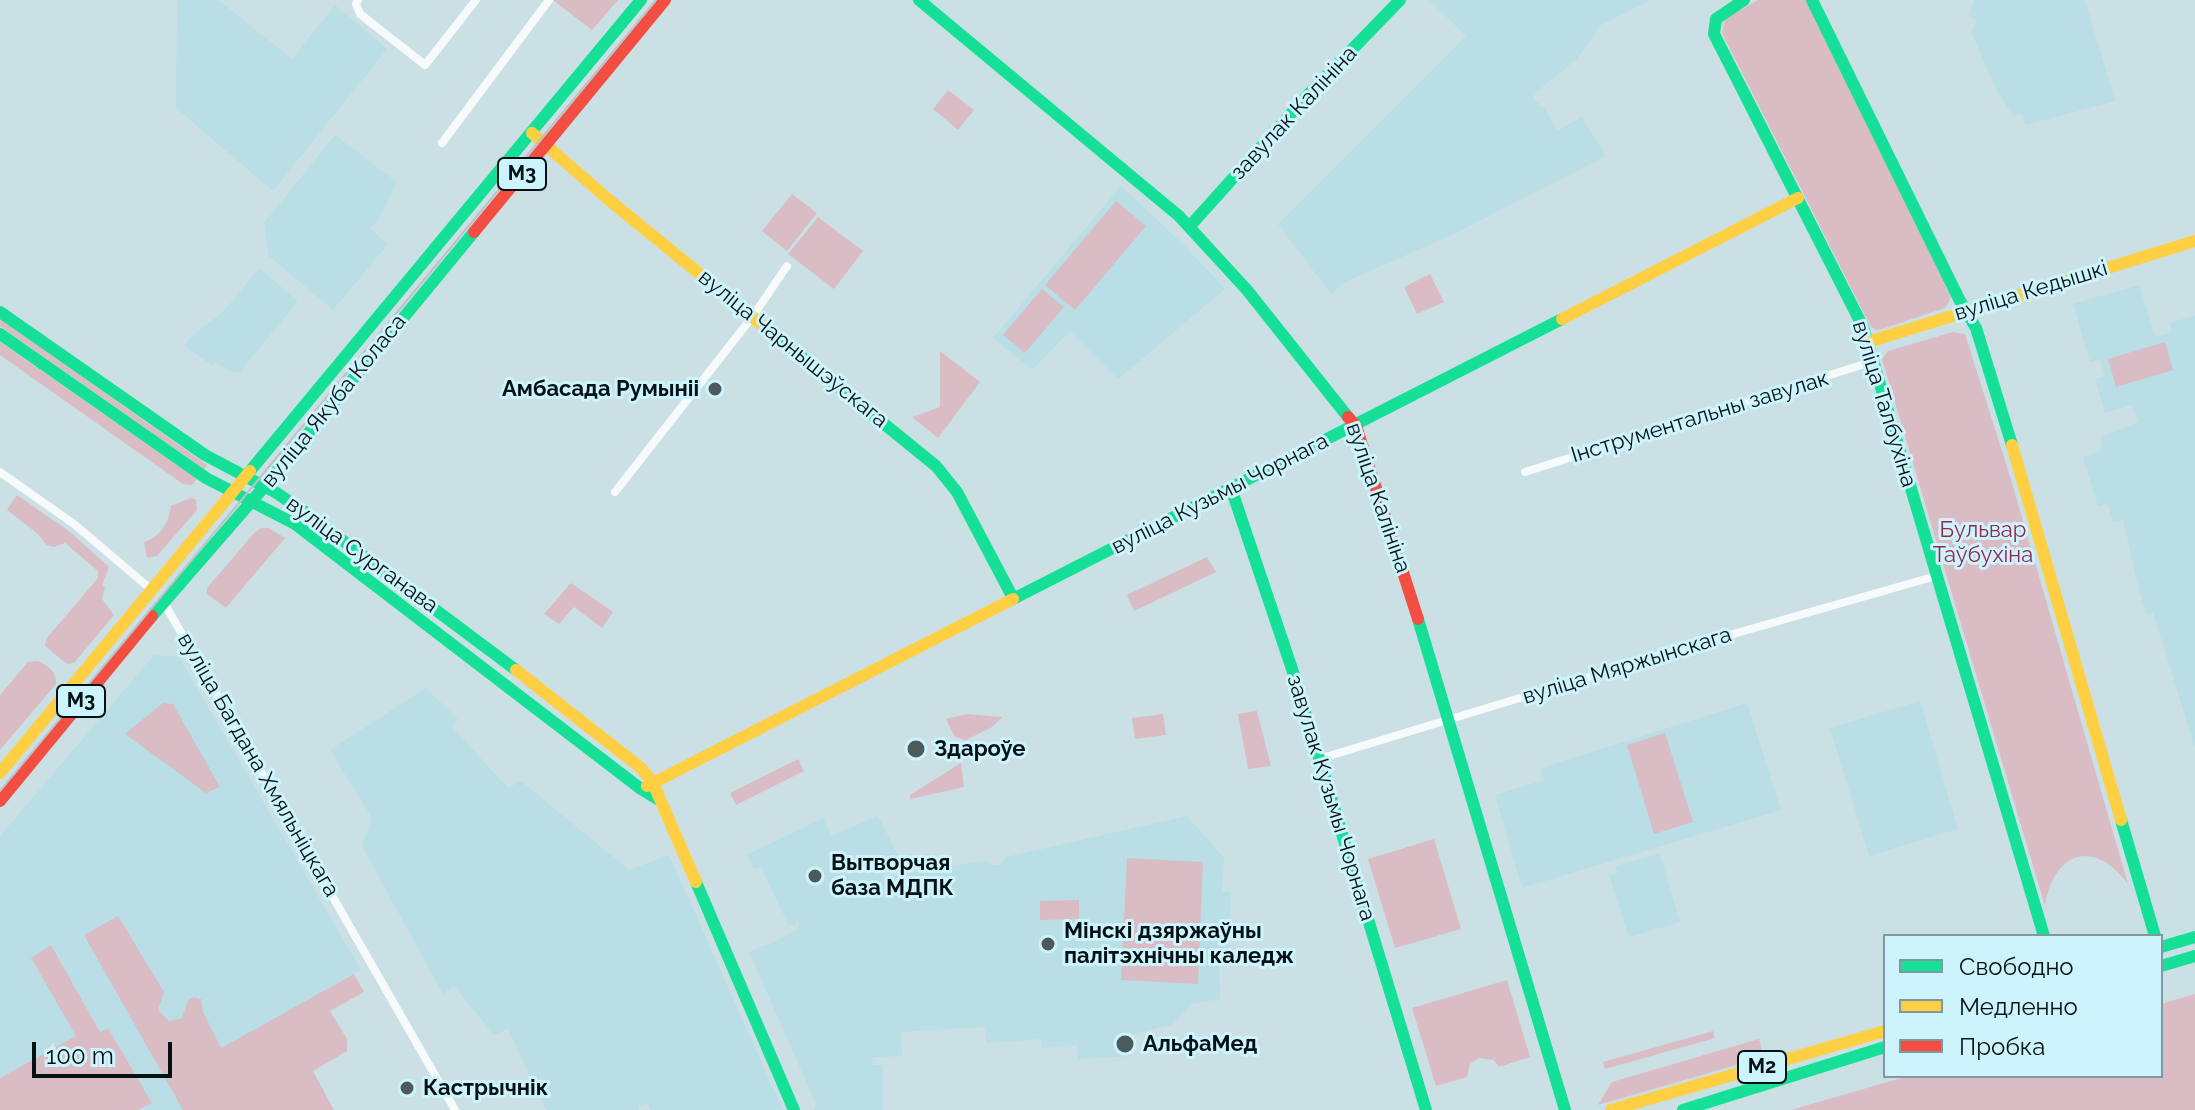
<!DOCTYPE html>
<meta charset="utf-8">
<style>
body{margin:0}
#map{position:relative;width:2195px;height:1110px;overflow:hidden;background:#cae0e4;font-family:Raleway,sans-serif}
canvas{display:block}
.legend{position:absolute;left:1883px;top:934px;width:280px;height:144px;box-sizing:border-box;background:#cdf4fd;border:2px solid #7d9aa0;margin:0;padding:10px 14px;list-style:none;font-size:24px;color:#051215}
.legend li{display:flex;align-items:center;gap:16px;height:40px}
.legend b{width:40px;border:2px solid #7d9aa0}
.scale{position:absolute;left:32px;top:1042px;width:140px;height:36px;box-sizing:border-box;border:4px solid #051215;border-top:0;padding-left:10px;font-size:24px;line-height:28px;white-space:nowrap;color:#051215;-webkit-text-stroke:6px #cdf4fd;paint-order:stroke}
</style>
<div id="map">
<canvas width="2195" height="1110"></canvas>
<ul class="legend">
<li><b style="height:10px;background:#16e098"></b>Свободно</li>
<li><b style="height:10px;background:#ffcf43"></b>Медленно</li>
<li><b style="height:10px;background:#f24e42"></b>Пробка</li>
</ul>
<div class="scale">100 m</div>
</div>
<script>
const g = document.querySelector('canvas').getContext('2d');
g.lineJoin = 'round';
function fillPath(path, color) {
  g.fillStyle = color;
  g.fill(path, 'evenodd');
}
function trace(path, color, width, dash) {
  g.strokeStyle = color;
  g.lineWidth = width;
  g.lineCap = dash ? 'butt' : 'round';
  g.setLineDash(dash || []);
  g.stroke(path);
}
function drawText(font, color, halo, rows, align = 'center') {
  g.font = font + ' Raleway,sans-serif';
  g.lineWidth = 6;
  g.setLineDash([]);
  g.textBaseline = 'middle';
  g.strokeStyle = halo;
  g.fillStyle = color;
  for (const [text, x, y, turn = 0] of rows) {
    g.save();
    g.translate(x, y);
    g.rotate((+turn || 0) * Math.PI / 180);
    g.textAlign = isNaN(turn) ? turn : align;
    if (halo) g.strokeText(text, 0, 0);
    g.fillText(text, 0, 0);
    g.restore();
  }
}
const built = new Path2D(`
 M177 0H218L292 59 335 5 387 49 273 191 176 108Z
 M1429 0H1651L1601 25 1577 59 1536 92 1533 99 1546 110 1557 131 1582 117 1606 156 1450 236 1347 281 1331 294 1278 224 1466 36Z
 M1975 0H2085L2115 101 2026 125 2022 114 2013 116 1997 91 1971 32 1977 21 1968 14Z
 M335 135 397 182 380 217 370 229 388 244 333 310 269 256 264 223Z
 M1121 186 1182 243 1225 289 1118 379 1070 331 1032 370 993 338Z
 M259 268 298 301 239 373 231 372 215 362 212 365 184 346 191 337 224 311Z
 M2139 285 2155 337 2172 332 2170 323 2195 315V748L2153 613 2146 614 2139 590 2123 519 2113 522 2107 503 2098 506 2083 457 2101 451V437L2138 422 2132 405 2105 413 2095 379 2105 376 2100 359 2090 362 2073 304Z
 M154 655 179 657 361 970 176 1073 196 1110H0V836Z
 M426 688 458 719 452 727 508 788 521 781 629 870 669 855 783 1110H650L648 1104 639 1106V1110H546L508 1029 494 1035 454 986 443 994 362 846 372 818 330 750Z
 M1920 701 1958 829 1869 856 1830 728Z
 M1747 703 1781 810 1522 888 1495 795 1544 780 1541 768Z
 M878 816 898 855 878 865 884 877 985 861 992 865H1000L1006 857 1187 816 1224 858 1222 891 1231 892 1228 956 1219 962 1220 999 1192 1004 1171 1025 1129 1035 1130 1056 1078 1059 1077 1045 1042 1048 1041 1039 986 1043 985 1027 901 1032 902 1056 872 1057 873 1065H883V1110H814L816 1104 749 952 765 945H769L799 928V922L789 926 761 867 754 869 747 855 823 818 831 836Z
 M1660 854 1680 922 1629 937 1609 875 1617 873 1615 866Z`);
const green = new Path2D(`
 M553 0H618L592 30Z
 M1758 0H1808L1888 160 1951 298 1945 308 1882 329 1876 330 1871 327 1722 33 1725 19Z
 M948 90 974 110 958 130 933 109Z
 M792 194 817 213 787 251 762 231Z
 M1116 201 1146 226 1075 310 1045 285Z
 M818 217 863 251 834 289 788 254Z
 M1430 274 1444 302 1417 314 1404 287Z
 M1042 289 1064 307 1025 353 1003 335Z
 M0 319 207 465 204 469 0 326Z
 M1953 332 1965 334 2012 483 2128 884C2094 838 2054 851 2045 906L1882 359 1888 351Z
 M0 342 197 479 192 485 183 484 0 355Z
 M2165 342 2173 370 2116 387 2108 359Z
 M940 351 980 382 938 438 912 417 940 407Z
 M17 495 70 532 109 567 102 585 105 588 102 599 114 615 74 663 67 664 45 646 46 639 98 578V571L65 543 54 547 47 545 38 534 7 510Z
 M191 498 196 500 197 510 157 556 147 558 144 542C160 538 169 522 171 506Z
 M261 528H269L285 538 226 608 207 594V588L255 532Z
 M1207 557 1216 572 1134 611 1127 595Z
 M571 583 613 612 602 628 574 607 559 624 544 614Z
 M38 661C49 666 57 672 56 684L0 750V695L28 662Z
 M163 703 173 704 220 787 206 793 125 734Z
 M1257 711 1271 766 1248 769 1238 714Z
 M967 714 1002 717 992 727 966 740 955 737 946 719Z
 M1163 714 1166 735 1135 739 1132 718Z
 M1665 733 1693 822 1654 834 1627 745Z
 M798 759 804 771 736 805 730 793Z
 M961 763 964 787 910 799V795Z
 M1434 839 1461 929 1395 948 1368 859Z
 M1127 858 1203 862 1198 984 1121 980Z
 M1079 900V919L1040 920V901Z
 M118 916 164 992 158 1010 169 1021 182 1018 188 1000 194 997 201 999 203 1012 221 1048 354 974 364 992 330 1011 347 1039V1051L313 1071 334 1110H183L84 935Z
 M51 945 100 1032 108 1028 152 1103 138 1110H0V1078L76 1036 31 958Z
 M1507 980 1530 1057 1499 1067 1494 1060 1479 1058 1470 1064 1467 1077 1436 1086 1412 1008Z
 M2195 994V1110H1791L1908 1076H2161V1004Z
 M1713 1031 1715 1038 1605 1069 1603 1062Z
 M1759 1039 1764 1057 1598 1105 1612 1082Z`);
const street = new Path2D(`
 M358 0 356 4 360 14 425 65 476 0
 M442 143 549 0
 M0 472 74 524 153 591
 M1525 472 1874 361
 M615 492 753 316 787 266
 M163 601 455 1110
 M1319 759 1681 649 1936 576`);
const fast = new Path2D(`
 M919 0 1179 216 1247 290 1348 417
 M1744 0 1716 19 1714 34 1863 327 2044 936
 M1812 0 1959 299 1976 328 2012 445
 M1190 226 1305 98 1400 0
 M0 312 205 455 275 492 302 510 516 670
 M772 333 936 466 957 492 1013 598
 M0 334 206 478 295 524 641 789 659 800
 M250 471 641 0
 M1231 488 1292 669 1426 1110
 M1013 599 1562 319
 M152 616 264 487 474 232
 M1418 619 1565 1110
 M2121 820 2155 936
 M696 882 794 1110
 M2161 947 2195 937
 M2161 966 2195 956
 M1683 1110 1885 1047`);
const slow = new Path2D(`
 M532 133 609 200 772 333
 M1562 319 1798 198
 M1868 342 2195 241
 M2012 445 2121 820
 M516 670 641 768 653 783 696 882
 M0 773 250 471
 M647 786 1013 599
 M1611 1110 1885 1031`);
const jam = new Path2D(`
 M474 232 665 0
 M1348 417 1356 426 1418 619
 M0 801 152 616`);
const tram = new Path2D(`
 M0 791 656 0`);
const markers = [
 [715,389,8,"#4a5a5d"],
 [916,749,10,"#4a5a5d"],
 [815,876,8,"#4a5a5d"],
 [1048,944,8,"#4a5a5d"],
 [1125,1044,10,"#4a5a5d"],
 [407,1088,8,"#4a5a5d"]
];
const shields = [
 [522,174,48],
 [81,701,48],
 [1762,1067,48]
];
const shieldNames = [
 ["М3",522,174],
 ["М3",81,701],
 ["М2",1762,1067]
];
const streetNames = [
 ["завулак Калініна",1294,113,-47],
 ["вуліца Кедышкі",2031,291,-17],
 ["вуліца Чарнышэўскага",793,349,39],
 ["вуліца Якуба Коласа",334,401,-51],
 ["вуліца Талбухіна",1884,404,73],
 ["Інструментальны завулак",1700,417,-17],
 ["вуліца Кузьмы Чорнага",1220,494,-27],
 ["вуліца Калініна",1378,498,71],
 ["вуліца Сурганава",362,555,36],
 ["вуліца Мяржынскага",1627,666,-17],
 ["вуліца Багдана Хмяльніцкага",258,765,60],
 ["завулак Кузьмы Чорнага",1331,798,73]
];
const poiNames = [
 ["Амбасада Румыніі",699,389,"right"],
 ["Здароўе",934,749],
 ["Вытворчая",831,863],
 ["база МДПК",831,888],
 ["Мінскі дзяржаўны",1064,931],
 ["палітэхнічны каледж",1064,956],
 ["АльфаМед",1143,1044],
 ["Кастрычнік",423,1088]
];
const parkNames = [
 ["Бульвар",1983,530],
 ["Таўбухіна",1983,555]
];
fillPath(built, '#b9dee5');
fillPath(green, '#dabcc5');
trace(street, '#f7fafb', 8);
trace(fast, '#16e098', 12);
trace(slow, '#ffcf43', 12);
trace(jam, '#f24e42', 12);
trace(tram, '#bcc2c3', 2);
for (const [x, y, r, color] of markers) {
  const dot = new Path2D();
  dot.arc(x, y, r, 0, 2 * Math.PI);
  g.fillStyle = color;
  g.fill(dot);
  trace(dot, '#cdf4fd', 3);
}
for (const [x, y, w] of shields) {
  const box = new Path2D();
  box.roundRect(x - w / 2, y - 16, w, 32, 6);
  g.fillStyle = '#cdf4fd';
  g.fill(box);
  trace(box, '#051215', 2);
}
drawText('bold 20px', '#051215', null, shieldNames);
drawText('22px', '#051215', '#cdf4fd', streetNames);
drawText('bold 22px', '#051215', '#cdf4fd', poiNames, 'left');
drawText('22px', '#972647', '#cdf4fd', parkNames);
</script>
